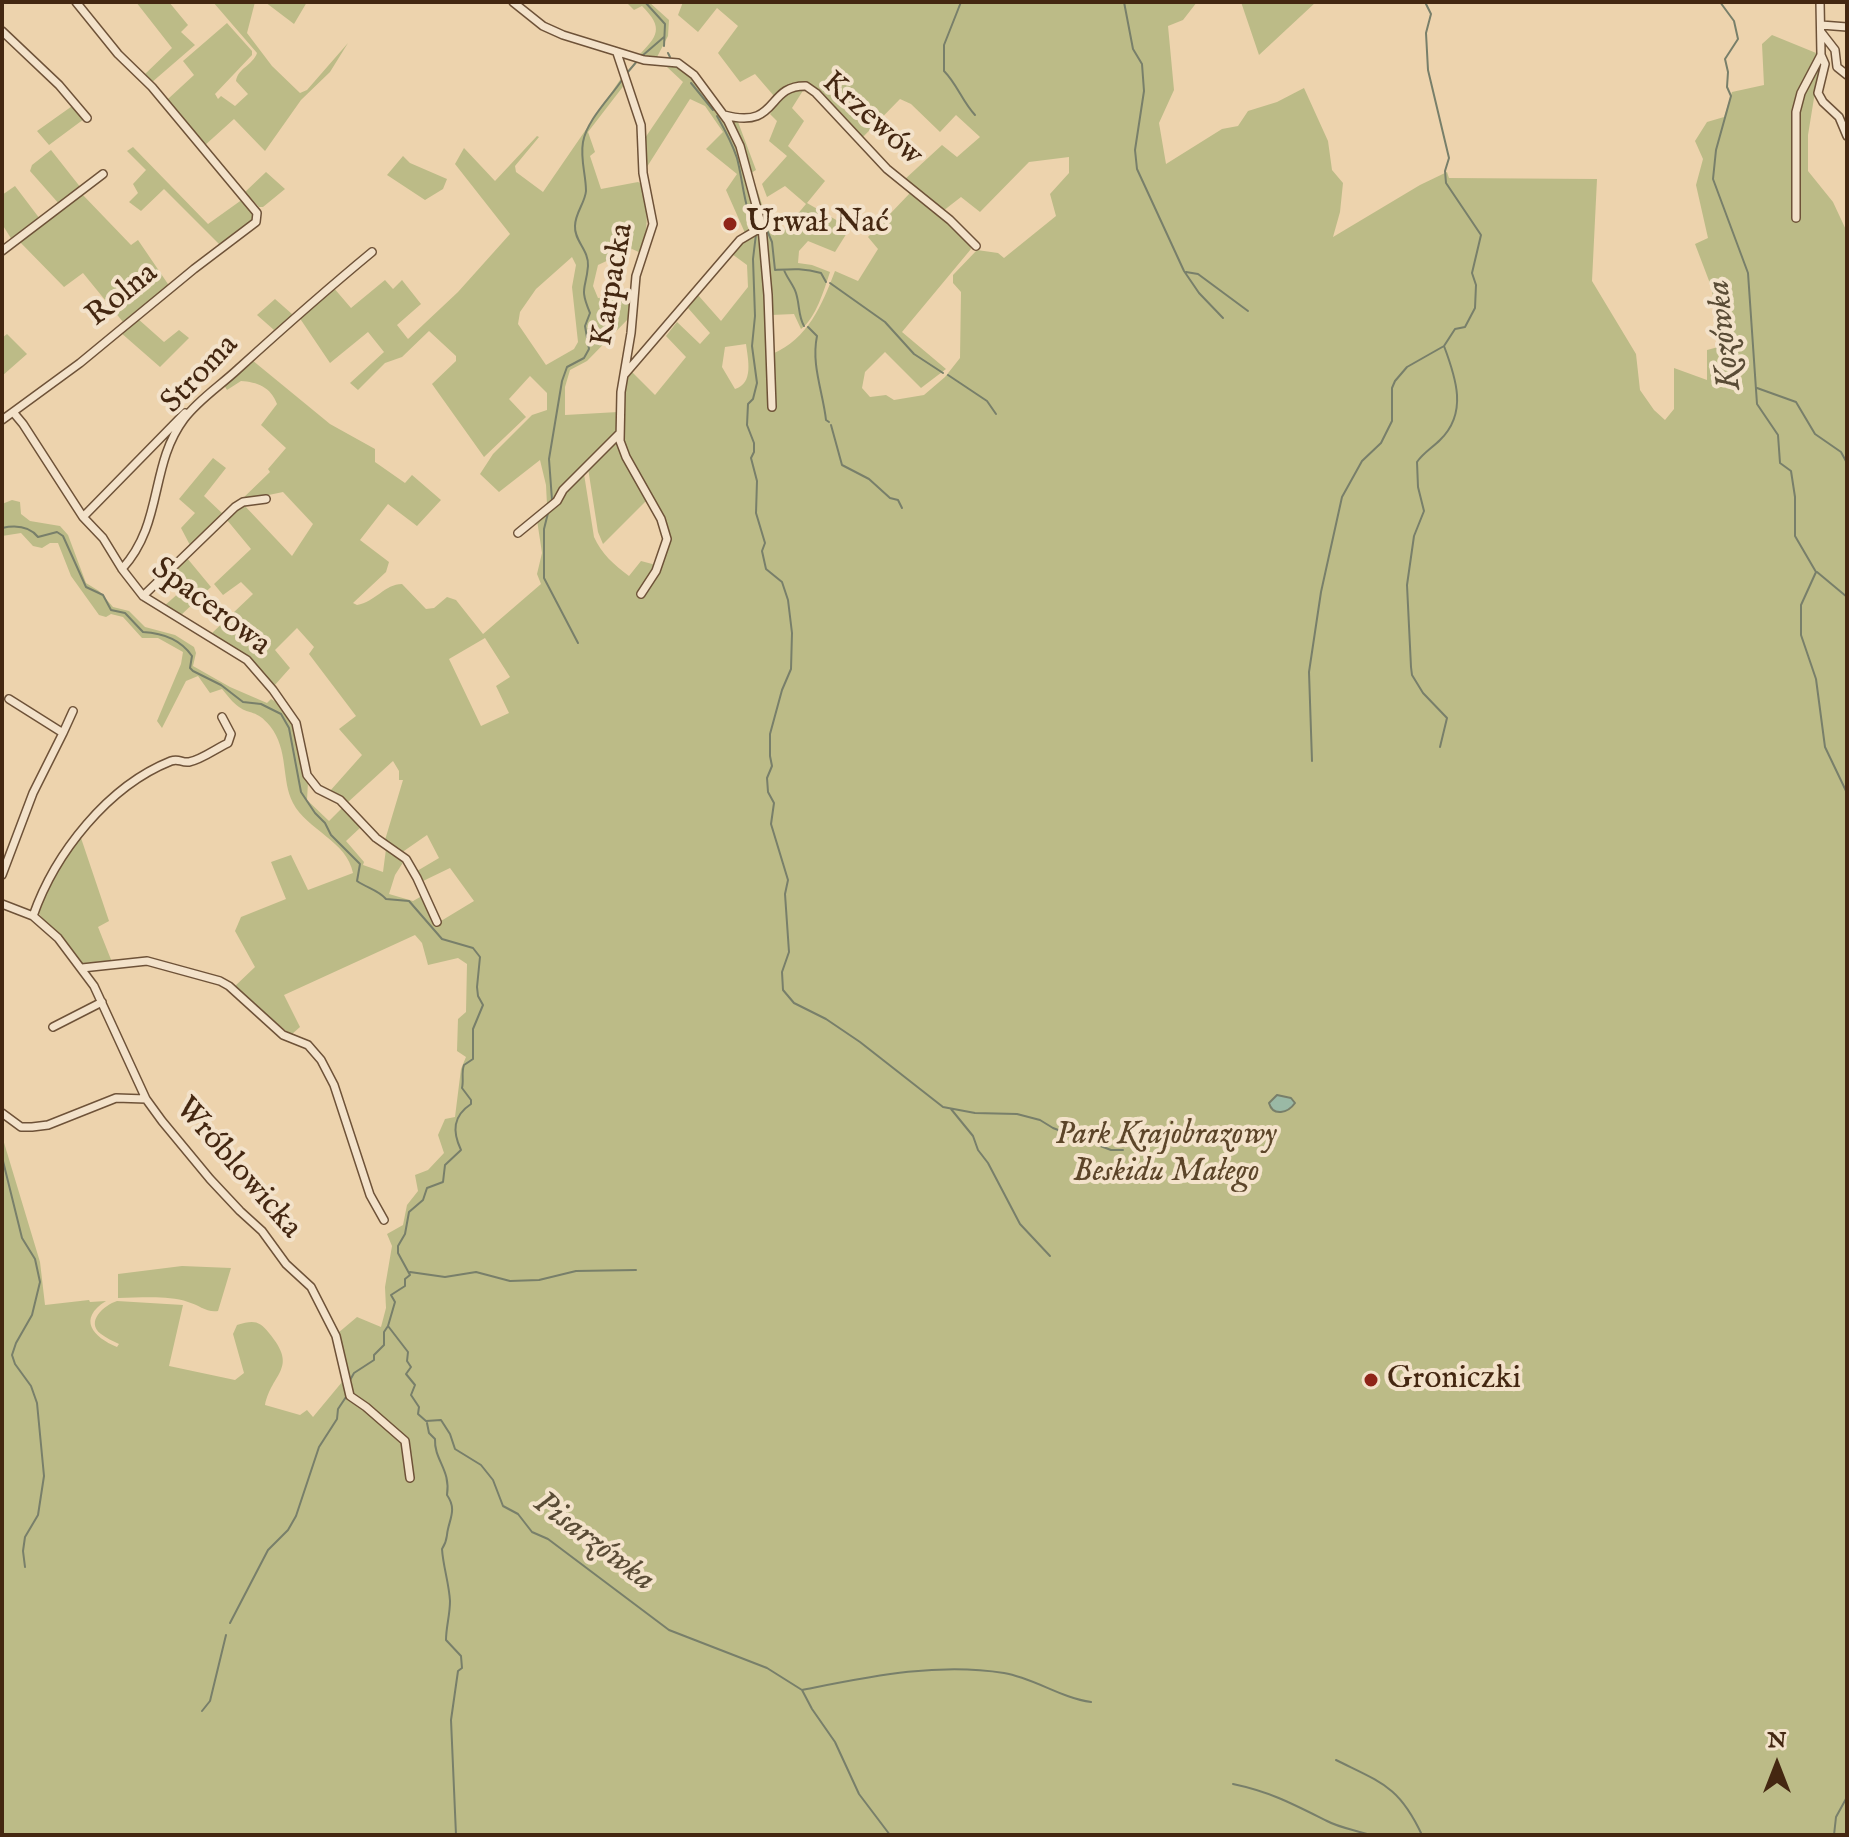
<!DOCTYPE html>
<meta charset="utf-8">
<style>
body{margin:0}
#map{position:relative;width:1849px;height:1837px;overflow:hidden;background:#edd3ad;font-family:"IM FELL English",serif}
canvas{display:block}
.frame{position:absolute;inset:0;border:4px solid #442711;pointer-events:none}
.north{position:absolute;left:1737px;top:1725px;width:80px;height:80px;-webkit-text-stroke:6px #f3e2ca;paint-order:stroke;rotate:0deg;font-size:22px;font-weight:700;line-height:32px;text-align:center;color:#442711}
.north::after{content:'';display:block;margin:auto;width:28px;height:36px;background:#442711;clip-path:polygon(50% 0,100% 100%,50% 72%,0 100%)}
</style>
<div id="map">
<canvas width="1849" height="1837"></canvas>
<div class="frame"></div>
<div class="north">N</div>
</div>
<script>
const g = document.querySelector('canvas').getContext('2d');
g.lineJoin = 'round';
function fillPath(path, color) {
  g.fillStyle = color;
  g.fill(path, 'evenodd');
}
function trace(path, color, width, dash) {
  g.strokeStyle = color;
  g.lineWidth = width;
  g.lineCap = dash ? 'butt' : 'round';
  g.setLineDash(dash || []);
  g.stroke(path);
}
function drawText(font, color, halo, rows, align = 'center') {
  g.font = font + ' "IM FELL English",serif';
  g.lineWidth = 8;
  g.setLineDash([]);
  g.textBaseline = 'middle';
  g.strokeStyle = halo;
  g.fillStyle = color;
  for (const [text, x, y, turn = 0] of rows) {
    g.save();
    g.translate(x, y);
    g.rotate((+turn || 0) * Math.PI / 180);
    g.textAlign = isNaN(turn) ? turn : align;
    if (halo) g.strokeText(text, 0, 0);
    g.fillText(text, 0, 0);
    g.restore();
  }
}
const green = new Path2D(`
 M136 2H169L188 25 181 32 195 45 151 83 144 75 172 48Z
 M213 2H255L247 33 272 66 300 93 307 90 348 43 330 72 301 100 265 151 234 119 204 146 168 99 194 75 183 61 227 23 252 51V55L215 94 218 99 221 96 235 106 248 94 236 81C238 68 253 65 257 53Z
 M265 2H307L294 24Z
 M626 2H649L669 20 668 36 657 57 638 56C658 36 664 28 642 6L634 10Z
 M683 2H1197L1183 20 1168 26 1174 90 1159 123 1166 164 1222 129 1238 126 1248 111 1277 102 1304 88 1328 141 1332 170 1343 183 1340 212 1333 237 1420 185 1447 172 1449 178 1597 179 1592 281 1636 354 1640 390 1654 410 1665 420 1674 409V368L1707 380V350L1722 346 1711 286 1695 244 1708 238 1696 185 1703 159 1695 141 1707 122 1724 117 1732 92 1764 85 1762 44 1772 35 1821 55 1808 135V171L1833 202 1847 232V1835H2V1136L40 1262 45 1305 89 1300 90 1302 106 1301C77 1319 93 1337 117 1347L119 1344C113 1341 106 1338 101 1334 85 1322 104 1305 117 1301L183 1305 169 1366 235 1380 244 1373 233 1334 237 1325C253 1320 259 1320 269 1333 299 1369 272 1372 265 1405L300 1415 307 1410 313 1417 347 1376 338 1333 357 1317 381 1327 386 1308 385 1287 392 1246 387 1234 403 1225 407 1205 418 1191 415 1175 428 1170 444 1153 438 1135 445 1119 455 1117 461 1069 466 1057 457 1051 458 1019 466 1012 467 964 458 958 428 965 422 943 415 935 284 995 300 1027 291 1035 234 987 255 967 235 931 241 917 286 899 271 862 291 855 308 890 353 873C347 841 307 830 293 803 281 780 289 750 270 726 256 709 250 715 239 707 233 703 227 695 222 689L210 693 198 676 186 681 162 728 157 721 181 664 183 652 158 638H142L123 617 111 614 106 617 99 615 71 576 58 543H50L42 548 33 546 21 533 2 536V504L12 500 20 502 21 514 30 521 60 526 68 535 86 583 99 591 113 607 129 611 145 627 175 635 194 647 196 653 193 666 230 687 267 703 271 699 281 705 293 721 301 766 308 782 307 800 329 821 343 807 361 827 346 841 364 862 363 865 383 872 386 849 404 861 395 875 389 894 413 901 422 896 436 924 474 901 450 868 421 882 417 871 439 858 427 835 401 853 385 840 403 780H399V771L393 761 347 803 330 791 362 755 339 729 356 716 309 654 314 647 297 628 275 650 290 668 274 686 211 634 253 594 241 582 223 595 214 584 251 549 227 520 244 505 292 556 313 524 283 492 240 501 270 472 268 469 286 448 261 425 277 404C271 387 257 382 241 381L227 390 224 385 252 360 330 424 375 449V462L405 483 412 475 441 500 417 526 388 504 360 540 389 562 386 572 353 603 357 605C375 602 385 584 402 584L426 609 434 608 447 597 456 600 483 634 541 584 537 574 542 553 537 520 584 474 594 537C601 553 614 565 629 576L641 561 656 565 669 543 667 523 637 471 621 435 625 379 632 372 655 395 686 357 666 336 677 322 700 344 710 333 688 308 698 295 721 321 748 287 747 265 732 254 742 242 760 232 772 354C808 339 822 305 835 271L858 281 878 249 868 237 910 193 944 218 969 243 971 249 902 332 946 369 921 388 885 352 865 372 862 388 870 397 886 395 894 400 924 395 945 377 960 358 961 292 953 283V275L977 250 998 253 1004 258 1056 216 1050 194 1069 173V157L1029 162 980 212 961 197 943 211 904 180 942 145 957 157 980 137 956 115 940 132 911 104 900 99 861 139 802 83 790 85 774 96 755 74 740 82 718 53 738 26 717 8 698 32 678 15ZM746 344C748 360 754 383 735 389L722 367 725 347ZM485 638 510 677 496 686 509 713 481 726 449 659Z
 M1241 2H1316L1259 55Z
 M677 65C732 108 743 163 760 227L745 233 726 190 737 174 706 149 723 132 705 106 690 99 645 170V138L683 82 666 66Z
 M622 77 625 84 588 132 595 152 590 156 601 189 638 182 642 184C648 212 649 225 641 253L632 249 598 265 593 286 598 298 633 295 631 316 587 361 570 370 565 387V415L618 412 616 434 556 499 547 505 546 485 540 460 499 492 480 474 493 454 532 415 547 410V393L530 376 509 399 526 417 484 457 432 384 456 361V356L429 331 402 357 385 363 358 390 350 383 384 352 368 332 330 363 301 320 300 313 333 287 351 308 385 280 393 289 402 280 421 304 397 325 408 339 458 292 510 234 455 164 464 148 495 181 537 136 539 137 515 166 516 172 543 192ZM572 257 576 265 572 287 578 342 574 349 546 365 518 324 520 312 536 289Z
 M804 89 792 108 804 121 788 146 825 181 807 203 850 228 835 252 808 241 799 251 798 263 812 265 830 272C824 290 816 318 801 329L794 314 771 315 755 190 757 189 769 226 781 234 806 204 785 186 767 197 762 184 787 156 769 141 777 121 770 114C779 100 785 90 804 89Z
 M75 104 84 119 49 145 37 131Z
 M730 120 738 122 756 170 751 173Z
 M133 147 208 224 243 199 254 212 253 221 220 245 164 189 141 211 129 202 138 193 133 184 146 170 127 151Z
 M51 150 81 188 60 205 30 171 32 165Z
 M403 156 410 163 447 179 443 189 425 200 387 175Z
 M266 172 285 189 263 207H259L245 192Z
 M15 186 40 219 12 240 2 224V195Z
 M81 193 131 245 138 240 170 287 123 322 83 273 64 287 18 240Z
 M275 299 292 314 290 318 274 330 257 315Z
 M137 318 164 342 179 330 189 338 160 367 120 332Z
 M7 334 27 354 2 376V338Z
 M615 442 649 498 603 544 598 532 588 468Z
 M213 458 226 468 204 496 224 515 191 547 181 528 195 513 179 499Z
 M187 558 211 587 181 615 163 607 190 583 177 568Z
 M81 838 109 921 98 927 112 962 82 963 39 914 38 906 64 858Z
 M182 1266 231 1268 218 1311C207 1313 199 1305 188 1302 167 1295 141 1298 118 1298V1274Z`);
const water = new Path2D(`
 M1277 1095 1291 1098 1295 1103C1288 1113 1273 1117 1269 1103Z`);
const stream = new Path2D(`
 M645 2 665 24 664 46
 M961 2 944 45V71C957 84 962 101 975 115
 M1124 2 1133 49 1142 64 1144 91 1135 150 1137 169 1184 271 1199 293 1223 318
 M1720 2 1734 21 1738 39 1725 59 1728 72 1727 87 1731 96 1716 150 1713 179 1748 273 1757 404 1778 435 1780 463 1791 471 1795 497V536L1816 572 1801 605V635L1816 679 1825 747 1847 793
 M668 53 670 57
 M642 56 664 37
 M627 73 638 60
 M691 83 713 110
 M717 116C725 130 732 143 737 158 743 181 744 207 754 228
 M766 228 772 242 775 270C792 269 804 268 821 273L826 282
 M756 234 753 259 755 316 752 346 757 383 753 399 748 404 747 425 754 443V452L751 458 757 481 756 513 765 543 762 551 766 569 782 582 788 600 792 633 791 669 782 690 770 734V756L772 766 767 778 768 792 774 803 771 824 788 880 785 894 789 952 782 972 783 990 794 1003 826 1019 860 1042 943 1107 975 1113 1017 1114 1040 1120 1053 1128 1111 1150H1123
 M784 270C787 278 794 286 796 293 800 306 798 315 804 326
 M1186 272 1198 274 1248 311
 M830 283 885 322 914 354 943 373
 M808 327 817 336C811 365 823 392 826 420L829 422
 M948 375 987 401 996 414
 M1757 388 1796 402 1815 434 1841 452 1847 463
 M831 425 842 465 869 479 890 498 898 500 902 508
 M552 500 549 459 562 381 567 367 584 358 589 349 585 326 590 313C579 287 586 290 588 266 589 250 574 241 575 226 575 213 585 203 586 191 586 175 580 159 583 142 587 120 610 98 622 80
 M548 513 544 529V578L578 643
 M2 528C16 525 29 526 38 537L57 532 63 536 86 587 103 595 111 610 125 613 143 632C162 633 181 640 192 656L190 668 193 671 221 685 243 702 261 704 281 714 289 728 301 792 315 813 325 823 331 835 360 864 357 881C367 888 378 890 386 899L409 901 442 939 473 948 480 957 477 987 478 996 483 1005 473 1029V1059L464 1065C461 1073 464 1080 462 1088L471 1100V1104C453 1116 452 1131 461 1150L445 1165 443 1182 427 1188 423 1200 409 1212 405 1234 398 1246V1253L410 1275 405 1279V1286L391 1295 395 1302 388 1326 408 1352 407 1361 411 1367 406 1374 415 1385 411 1395 419 1407 418 1414 426 1421 441 1420 450 1434 455 1449 481 1465 493 1480 503 1506 518 1514 532 1532 548 1539 669 1630 767 1668 802 1690C868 1677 936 1662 1004 1673 1034 1678 1061 1698 1091 1702
 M1817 572 1847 597
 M1440 747 1447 718 1423 693 1412 675 1411 667 1407 585 1414 536 1424 511 1418 487 1417 462C1423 453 1432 448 1440 440 1468 413 1456 378 1444 346
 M1312 761 1309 672 1321 592 1342 497 1362 461 1381 443 1392 421V388L1395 381 1407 367 1444 346 1455 329 1465 327 1475 308 1476 285 1472 273 1481 235 1446 183 1445 171 1449 158 1428 70 1426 33 1431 14 1425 2
 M951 1109 973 1136 978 1150 988 1163 1020 1224 1050 1256
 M2 1157 22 1238 35 1259 40 1282 32 1315 16 1343 12 1355 15 1364 31 1386 37 1403 44 1476 38 1515 25 1537 23 1551 25 1567
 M410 1272 445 1277 476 1272 510 1281 539 1280 576 1271 636 1270
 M349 1382 354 1373 374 1360V1355L384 1345V1332L388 1326
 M427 1423 429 1433 435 1439C434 1460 451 1470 447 1495 456 1508 451 1516 448 1529 446 1537 448 1540 442 1549 443 1566 449 1583 450 1601 450 1615 446 1627 446 1640L461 1656 462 1668 458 1671 451 1720 456 1835
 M230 1623 268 1550 288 1530 296 1516 319 1447 337 1419 338 1409 346 1397
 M802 1690 812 1709 835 1742 859 1794 890 1835
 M202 1711 210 1701 226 1635
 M1336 1760C1382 1783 1399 1786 1422 1835
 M1233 1784C1271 1792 1293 1804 1327 1821 1340 1828 1356 1830 1370 1835
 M1834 1835 1836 1817 1847 1797`);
const minor = new Path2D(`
 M513 2 543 26 563 35 644 60 678 63 694 75 728 121 740 146 762 227 768 295 772 407
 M1821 25 1847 27
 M2 31 59 85 87 118
 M1821 32 1835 50 1837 67 1847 75
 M617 53 641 125 643 173 653 224 636 276 631 333 621 392 620 441 626 457 661 519 667 539 656 571 641 594
 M1821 55 1825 64 1818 93 1823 102 1839 117 1847 136
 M724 115C780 130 765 85 806 86L816 93 887 169 950 220 976 246
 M1796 218V112L1801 93 1821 55 1820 2
 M2 251 103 174
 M624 375 740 240 762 227
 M13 412 80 363 194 269 256 222 257 213 152 87 118 54 76 2
 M2 420 13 412 23 424 83 517 103 538 122 569 143 596 247 660 273 690 296 723 307 775 318 789 340 800 376 838 406 859 417 878 437 922
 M83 517 185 413
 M518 533 557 501 563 490 619 434
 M122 569C164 523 149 466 184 419 198 400 221 385 238 369 282 329 326 290 372 252
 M143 596 235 507 243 502 266 499
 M63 733 73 711
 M2 875 33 793 63 733 9 699
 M2 904 33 916 58 938 94 986 146 1099 162 1121 210 1179 240 1211 262 1231 286 1264 311 1287 336 1336 350 1396 366 1407 405 1441 410 1478
 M33 916C55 853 108 786 171 761 179 758 181 763 189 762 201 760 217 748 228 743L231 734 222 717
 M82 968 147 961 220 981 229 986 283 1035 308 1045 321 1060 334 1085 370 1195 384 1220
 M53 1027 102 1002
 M2 1113 21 1127H32L48 1125 116 1098 146 1099`);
const markers = [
 [730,224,8,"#8f2418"],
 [1371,1380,8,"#8f2418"]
];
const streetNames = [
 ["Krzewów",871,120,42],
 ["Karpacka",614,285,-80],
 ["Rolna",123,296,-39],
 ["Stroma",201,375,-46],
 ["Spacerowa",210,608,37],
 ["Wróblowicka",237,1169,49]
];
const poiNames = [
 ["Urwał Nać",746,224],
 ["Groniczki",1387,1380]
];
const parkNames = [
 ["Park Krajobrazowy",1166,1136],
 ["Beskidu Małego",1166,1173]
];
const waterNames = [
 ["Kozówka",1726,335,-96],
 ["Pisarzówka",593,1543,37]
];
fillPath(green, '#bcbb87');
fillPath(water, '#9ab9a5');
trace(water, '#787f6a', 2);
trace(stream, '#787f6a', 2);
trace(minor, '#6e5238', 10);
trace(minor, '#f3e2ca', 7);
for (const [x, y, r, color] of markers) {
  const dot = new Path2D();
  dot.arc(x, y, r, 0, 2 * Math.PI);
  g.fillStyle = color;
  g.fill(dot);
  trace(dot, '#f3e2ca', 3);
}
drawText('32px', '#442711', '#f3e2ca', streetNames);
drawText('32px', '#442711', '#f3e2ca', poiNames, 'left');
drawText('italic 32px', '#5c4529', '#f3e2ca', parkNames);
drawText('italic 34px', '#5a4c36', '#f3e2ca', waterNames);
</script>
